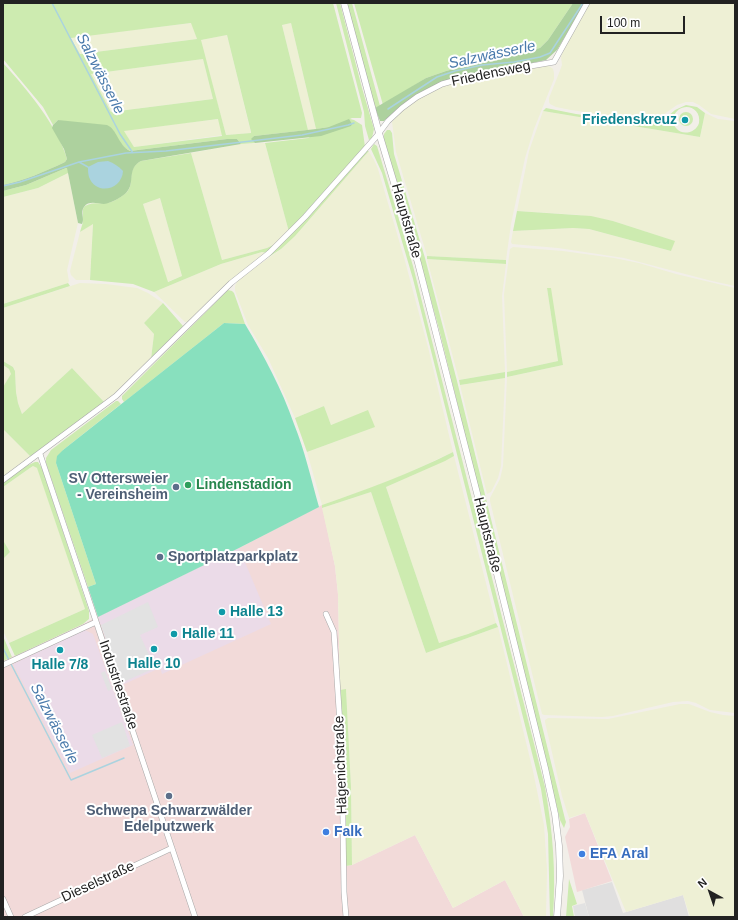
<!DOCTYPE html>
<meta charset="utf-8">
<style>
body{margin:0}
#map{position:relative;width:738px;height:920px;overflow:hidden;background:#f2efe9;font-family:Helvetica,sans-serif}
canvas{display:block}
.frame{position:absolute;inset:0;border:4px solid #222;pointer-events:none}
.north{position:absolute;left:690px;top:872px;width:40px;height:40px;-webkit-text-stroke:3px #fff;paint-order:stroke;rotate:320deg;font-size:11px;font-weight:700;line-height:16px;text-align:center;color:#222}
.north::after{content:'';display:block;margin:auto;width:14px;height:18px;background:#222;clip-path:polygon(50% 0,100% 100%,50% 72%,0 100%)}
.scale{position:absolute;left:600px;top:16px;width:85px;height:18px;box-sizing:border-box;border:2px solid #222;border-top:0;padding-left:5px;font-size:12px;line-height:14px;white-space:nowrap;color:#222;-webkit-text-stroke:3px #fff;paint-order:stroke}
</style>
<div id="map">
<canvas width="738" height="920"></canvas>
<div class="frame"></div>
<div class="north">N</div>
<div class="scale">100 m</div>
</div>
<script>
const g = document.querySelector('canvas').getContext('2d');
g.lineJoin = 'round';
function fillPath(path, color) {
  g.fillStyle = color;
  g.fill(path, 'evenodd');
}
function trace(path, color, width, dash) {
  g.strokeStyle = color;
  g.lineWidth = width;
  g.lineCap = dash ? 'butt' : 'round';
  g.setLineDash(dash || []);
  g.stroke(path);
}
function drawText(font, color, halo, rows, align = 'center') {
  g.font = font + ' Helvetica,sans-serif';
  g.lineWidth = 4;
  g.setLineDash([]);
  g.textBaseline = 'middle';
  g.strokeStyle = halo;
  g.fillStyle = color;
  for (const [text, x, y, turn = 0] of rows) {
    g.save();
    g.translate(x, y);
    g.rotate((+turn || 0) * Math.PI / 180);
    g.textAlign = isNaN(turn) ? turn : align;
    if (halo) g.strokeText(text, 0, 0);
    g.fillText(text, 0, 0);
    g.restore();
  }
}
const residential = new Path2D(`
 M612 882 623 913 683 895 689 917H589L582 890Z`);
const commercial = new Path2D(`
 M322 505 335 566 338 594 340 690 346 794V866L352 865 415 835 453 908 505 880 524 917H3V661L83 624 239 548Z
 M585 813 612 881 577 892 565 837 570 827 569 819Z`);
const industrial = new Path2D(`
 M239 548 271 624 162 674 160 668 122 685 98 617Z
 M85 630 93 634 133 745 70 773 13 664Z`);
const farmland = new Path2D(`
 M589 3H735V119L711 114 699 105 693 102H686L677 105 660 117 606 115 571 110 556 107 550 104 549 102V98L559 73 562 65 561 57 565 46Z
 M192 23 197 39 80 54 71 37Z
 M291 23 316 129 308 130 282 25Z
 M227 35 251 133 226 135 200 40Z
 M203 59 213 99 111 112 90 74Z
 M545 65 549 66 553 69 554 73V79L534 129 525 158 511 224 506 260 427 256 396 152 392 122 394 119 405 108 416 100 441 87 472 79Z
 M543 111 700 137 705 113 718 119 735 121V286L712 281 624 258 558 248 512 244 511 242 513 231 573 228 589 229 671 251 674 241 613 221 580 215 517 211 529 151Z
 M219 119 223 135 134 147 123 130Z
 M265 143 289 232 277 243 267 248 222 260 191 153 241 144Z
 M368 152H369L374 160 378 169 405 261 429 351 453 452 406 474 374 487 322 505 307 452 374 427 368 411 331 425 324 406 295 418 268 358 248 325 235 291V286L238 280 281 249Z
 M68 173 78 223 67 270 69 281 68 283 3 304V197L38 188Z
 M160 198 182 276 167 282 143 204Z
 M93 223 90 280H76L71 275 70 271 80 232Z
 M513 247 563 251 614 258 639 263 676 274 735 288V713L710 710 696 703 688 701 673 702 613 716 602 717 544 715 542 714 490 501V498L500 479 503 466 507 377 563 365 550 288H547L558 361 507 372 504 294 510 249Z
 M262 252 267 253 188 322H185L154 292 221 264Z
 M427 259 506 264 502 296 505 372 459 380Z
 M80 283 106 284 137 288 148 293 163 303 144 323 154 334 151 359 105 403 72 368 22 414 18 403 16 392 15 370 13 367 3 361V308Z
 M3 365 9 369 12 374 3 387Z
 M505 378 501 466 498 478 491 492 487 494 460 385Z
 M3 429 31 457 3 478Z
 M454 456 496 623 468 634 439 643 386 487 415 474Z
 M33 466 37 468 39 472 85 609 9 643 3 631V559L10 552 3 540V487Z
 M371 492 426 653 498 627 533 771 544 825 547 870 546 917H524L505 880 453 908 415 835 352 865 351 787 346 690H340L338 594 335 566 322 508Z
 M680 704H689L710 712 723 715 735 716V867L733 868 735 873V917H690L683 895 626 912 585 813 569 818 562 796 545 722V720L548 718 608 719Z`);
const grass = new Path2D(`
 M3 3H333L362 113 361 118H352L350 119 354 120 362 125 365 147 289 232 265 143 308 138 329 127 316 129 291 23 282 25 308 130 254 136 252 139 255 143 241 144 237 139H227L130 151 125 148 121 144 58 120 53 125 43 107 3 59ZM191 23 197 39 80 54 71 38ZM227 35 251 132V133L226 135 201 40ZM203 59 213 99 111 112 91 74ZM218 119 222 136 134 147 124 131Z
 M336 3H340L362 88 374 129 372 138 369 140 365 126 364 112Z
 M347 3H352L380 106 375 108Z
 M354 3H573L548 40 540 48 508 55 446 71 426 78 383 105Z
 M3 63C26 88 58 126 67 159L65 162C44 172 25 180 3 185Z
 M686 105 697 107 705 113 700 137 543 111 546 108 576 114 599 117 673 122C674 124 674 126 676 128 682 136 696 133 699 123 702 106 679 100 673 118L667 117 675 110Z
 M679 119a7 7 0 1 1 14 0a7 7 0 1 1-14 0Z
 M387 130H390L392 133 394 154 425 258 457 381 565 819 566 822 564 828 560 820 439 329 416 246 384 139V134Z
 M374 144 377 146 413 266 545 787C553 833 556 871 553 917H550L548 834 541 789 413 279 382 173 371 149Z
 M367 150 369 152H368L295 236 281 249 261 262C301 228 333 189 367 150Z
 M191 153 222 260 267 248 277 243 267 253 262 252 221 264 154 292 133 284 90 280 93 224 80 232 83 222V209L85 206C92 202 98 204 106 203 112 203 121 197 126 193 136 184 125 169 141 161ZM160 198 182 276 168 282 143 204Z
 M66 168H68V173L38 188 3 197V191L26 185Z
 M517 211 591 216 613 221 675 241 671 251 589 229 573 228 513 231Z
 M427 256 506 260V264L427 259Z
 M68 283 70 286 3 308V304Z
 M547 288H551L563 365 507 377V372L558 361Z
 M228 290 232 291 234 293 245 324 224 323 124 402 122 399V396Z
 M163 303 183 326 151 359 154 334 144 323Z
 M3 361 13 367 15 371 16 392 18 403 22 414 72 368 105 403 31 457 3 429V387L11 374 9 369 3 365Z
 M505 372V378L460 385 459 380Z
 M116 401H118L121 404 63 450 56 463 96 584 88 587 46 463V458L51 450Z
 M324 406 331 425 368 410 375 427 307 452 295 418Z
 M453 452 454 456 445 461 386 487 439 643 468 634 496 623 498 627 426 653 371 492 322 508V505C368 489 409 474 453 452Z
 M35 462H38L42 468 89 611V619L83 624 15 656 9 643 85 609 37 468 33 466 30 468 3 487V483L24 467Z
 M3 540 10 552 3 559Z
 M3 636 12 657 3 661Z
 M346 689 351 787 352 865 346 866V794L340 690Z
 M569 879 577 904 572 906 574 917H566Z`);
const forest = new Path2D(`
 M573 3H585L557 50 546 60 440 83C418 92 401 105 384 121H380L375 108 426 78 446 71 508 55 540 48 548 40Z
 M349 119 352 124 351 126 321 136 255 143 251 139 254 136 316 129 329 127Z
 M58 120 107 125C117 129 118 145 130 151L227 139H237L241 144 141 161C126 169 136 183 126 193 122 197 111 203 104 204 98 204 89 200 84 207 80 212 85 219 82 224L78 223 67 168H66L26 185 3 191V185C25 180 44 172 65 162L67 159 64 149 52 128 53 125Z`);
const pitch = new Path2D(`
 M224 323 245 324C264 356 282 389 294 424 305 451 311 479 319 507L239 548 98 617 88 587 96 584 56 463 57 456 63 450Z`);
const parking = new Path2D(`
 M148 602 158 627 140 635 155 668 121 683 101 625Z
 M105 671 112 689 108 691 101 673Z
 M122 722 130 746 102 758 92 735Z
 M585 903 589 917H575L573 906Z`);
const water = new Path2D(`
 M108 161C114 163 118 166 123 171 122 190 96 196 89 177 88 174 88 170 88 167L98 162Z`);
const stream = new Path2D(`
 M52 3 120 134 133 153
 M388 109 437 77 455 71 482 65 514 62 540 57 550 53 583 3
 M79 162 88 167
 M3 186 20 182 79 162 126 153 166 151 302 135 348 125 354 123
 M3 648 9 660
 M11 664 71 780 124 758`);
const minor = new Path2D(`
 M40 454 195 917
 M3 480 116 396 231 283 269 253 305 217 376 137 388 121 402 108 417 97 442 84 467 77 554 62 587 3
 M326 614 334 632 342 756 344 892 346 917
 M3 665 96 622
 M3 899 11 917
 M25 917 172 848`);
const tertiary = new Path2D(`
 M344 3 379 133 418 263 479 501 545 768 555 814 559 846 560 876 557 917`);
const markers = [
 [685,120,4,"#0f9aa8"],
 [188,485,4,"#2e9e5b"],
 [176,487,4,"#5c6f8a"],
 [160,557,4,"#5c6f8a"],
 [222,612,4,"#0f9aa8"],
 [174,634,4,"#0f9aa8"],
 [154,649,4,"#0f9aa8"],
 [60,650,4,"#0f9aa8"],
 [169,796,4,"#5c6f8a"],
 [326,832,4,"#3f7fe0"],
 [582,854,4,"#3f7fe0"]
];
const streetNames = [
 ["Friedensweg",491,74,-12],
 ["Hauptstraße",406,221,74],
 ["Hauptstraße",487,535,76],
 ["Industriestraße",118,685,71],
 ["Hägenichstraße",341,765,-92],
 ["Dieselstraße",98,882,-25]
];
const cultureNames = [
 ["Friedenskreuz",677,120,"right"],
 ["Halle 13",230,612],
 ["Halle 11",182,634],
 ["Halle 10",154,664,"center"],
 ["Halle 7/8",60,665,"center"]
];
const serviceNames = [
 ["SV Ottersweier",168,479],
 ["- Vereinsheim",168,495],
 ["Sportplatzparkplatz",168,557,"left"],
 ["Schwepa Schwarzwälder",169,811,"center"],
 ["Edelputzwerk",169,827,"center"]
];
const leisureNames = [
 ["Lindenstadion",196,485]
];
const shopNames = [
 ["Falk",334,832],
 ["EFA Aral",590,854]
];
const waterNames = [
 ["Salzwässerle",492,55,-12],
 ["Salzwässerle",100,74,63],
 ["Salzwässerle",54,724,63]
];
fillPath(residential, '#e0dfdf');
fillPath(commercial, '#f2dad9');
fillPath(industrial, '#ebdbe8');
fillPath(farmland, '#eef0d5');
fillPath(grass, '#cdebb0');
fillPath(forest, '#add19e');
fillPath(pitch, '#88e0be');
fillPath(parking, '#e2e2e2');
fillPath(water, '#aad3df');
trace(stream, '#aad3df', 1.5);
trace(minor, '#a9a9a9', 6);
trace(tertiary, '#a9a9a9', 7);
trace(minor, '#fff', 5);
trace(tertiary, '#fff', 6);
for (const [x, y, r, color] of markers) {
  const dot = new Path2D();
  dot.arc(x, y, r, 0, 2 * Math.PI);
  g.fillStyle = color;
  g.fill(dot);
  trace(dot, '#fff', 1.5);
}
drawText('14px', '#222', '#fff', streetNames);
drawText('bold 14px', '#0d838f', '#fff', cultureNames, 'left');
drawText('bold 14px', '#4e5e75', '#fff', serviceNames, 'right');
drawText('bold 14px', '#27864d', '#fff', leisureNames, 'left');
drawText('bold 14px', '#366cbe', '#fff', shopNames, 'left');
drawText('italic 15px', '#4a7aab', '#fff', waterNames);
</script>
